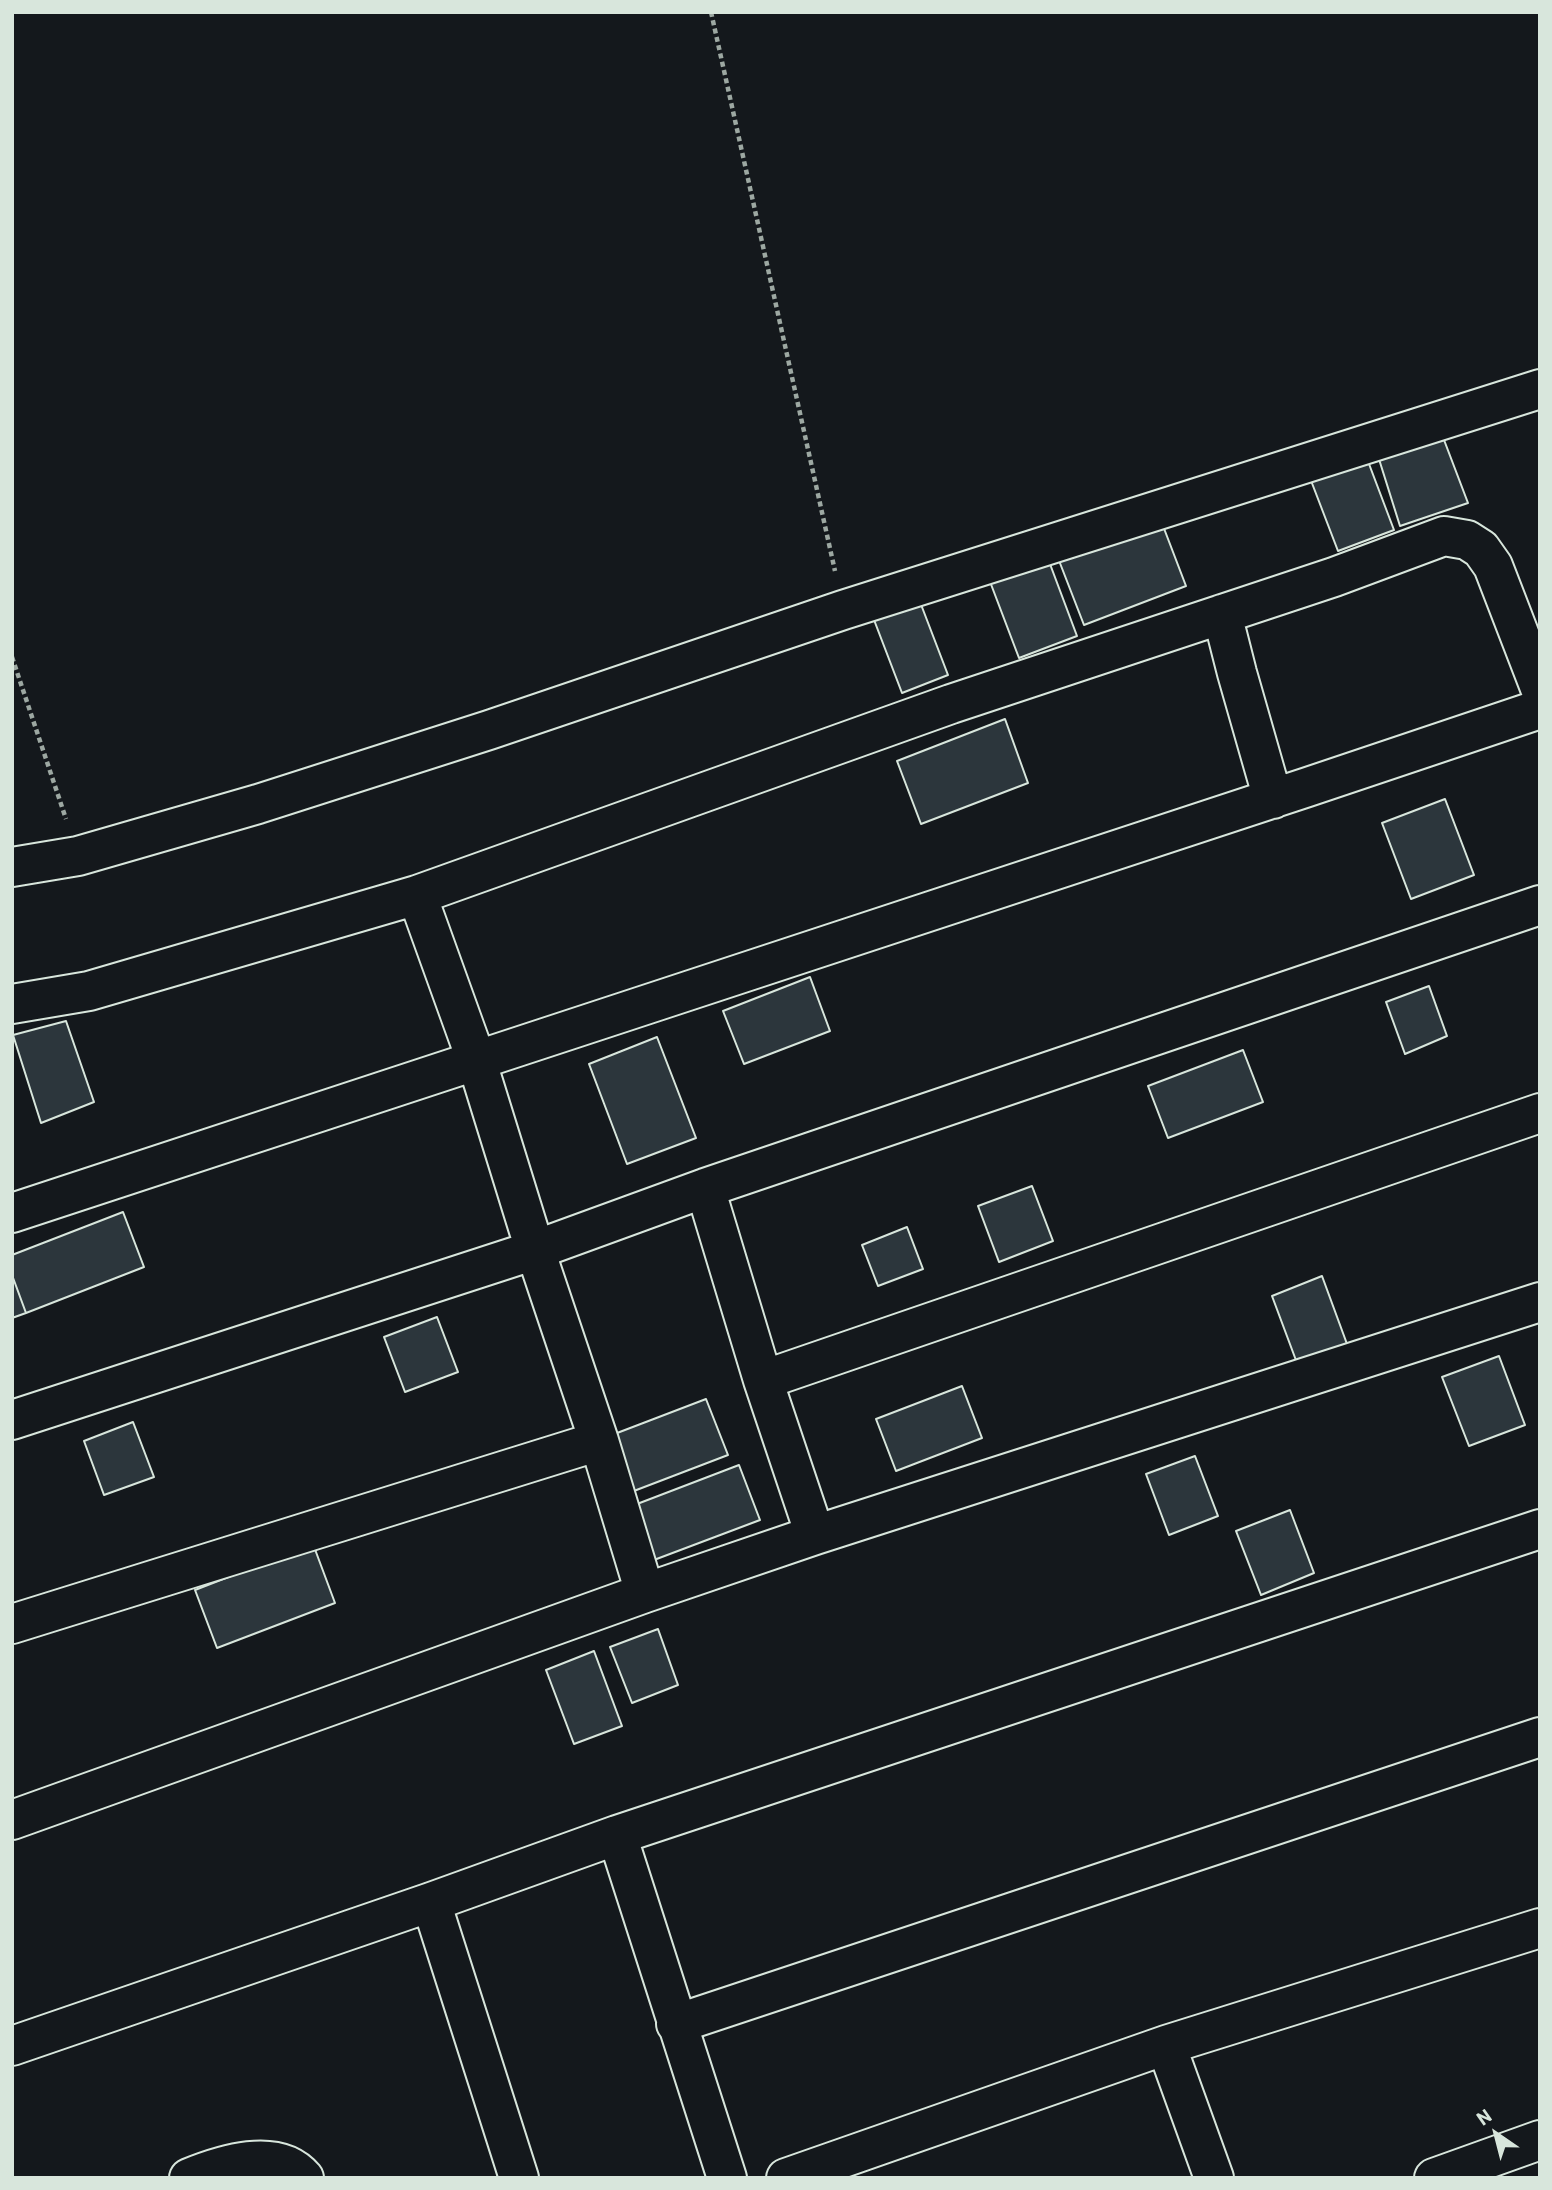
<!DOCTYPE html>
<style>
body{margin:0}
#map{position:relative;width:1552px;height:2190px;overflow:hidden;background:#14181c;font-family:Barlow,sans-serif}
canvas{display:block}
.frame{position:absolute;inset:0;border:14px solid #d8e6dc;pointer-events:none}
.north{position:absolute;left:1461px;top:2099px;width:70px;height:70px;-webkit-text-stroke:5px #14181c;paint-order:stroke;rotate:325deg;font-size:19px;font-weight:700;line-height:28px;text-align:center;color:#d8e6dc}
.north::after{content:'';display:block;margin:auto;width:24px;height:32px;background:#d8e6dc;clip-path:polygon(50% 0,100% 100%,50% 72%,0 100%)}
</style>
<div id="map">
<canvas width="1552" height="2190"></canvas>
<div class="frame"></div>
<div class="north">N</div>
</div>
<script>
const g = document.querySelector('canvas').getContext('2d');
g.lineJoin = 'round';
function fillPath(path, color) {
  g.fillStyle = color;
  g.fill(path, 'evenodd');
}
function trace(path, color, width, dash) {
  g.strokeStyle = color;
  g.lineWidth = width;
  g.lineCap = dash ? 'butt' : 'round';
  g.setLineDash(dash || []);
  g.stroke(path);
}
const building = new Path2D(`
 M1441 432 1468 503 1400 526 1378 456Z
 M1366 456 1394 530 1338 551 1310 478Z
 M1160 518 1186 586 1084 625 1058 558Z
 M1047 556 1077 636 1019 658 989 579Z
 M917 594 948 675 902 693 871 612Z
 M1005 719 1028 783 921 824 897 761Z
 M1445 799 1474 875 1411 899 1382 823Z
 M810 977 830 1031 744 1064 723 1011Z
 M1429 986 1447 1036 1405 1054 1386 1002Z
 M66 1021 94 1102 41 1123 13 1035Z
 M657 1037 696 1138 627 1164 589 1064Z
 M1243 1050 1263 1102 1168 1138 1148 1086Z
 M1032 1186 1053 1241 999 1262 978 1206Z
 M123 1212 144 1267 26 1313 12 1275V1255Z
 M907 1227 923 1269 878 1286 862 1245Z
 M12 1275 26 1313 12 1318Z
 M1322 1276 1347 1344 1297 1363 1272 1296Z
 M437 1317 458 1372 405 1392 384 1337Z
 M1499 1356 1525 1425 1469 1446 1442 1377Z
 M962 1386 982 1438 896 1471 876 1419Z
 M706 1399 728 1455 626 1494 604 1438Z
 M133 1422 154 1477 104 1495 84 1441Z
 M1195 1456 1218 1516 1169 1535 1146 1474Z
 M739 1465 760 1520 646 1563 624 1509Z
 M1290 1510 1314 1573 1261 1595 1236 1531Z
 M313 1544 335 1603 217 1648 195 1590Z
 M658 1629 678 1685 632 1703 610 1647Z
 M594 1651 622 1726 574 1744 546 1670Z`);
const path = new Path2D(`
 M711 12 835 571
 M12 657 66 819`);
const street = new Path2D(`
 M1222 614 1237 673 1273 799
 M12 867 78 856 258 804 489 730 843 610 1540 389
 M417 895 476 1059 535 1250 599 1441 645 1593
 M12 1004 89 991 417 895 951 704 1334 577 1444 536 1467 540 1481 549 1493 566 1540 688
 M705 1188 763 1380 815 1535
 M12 1213C521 1044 1032 881 1540 709
 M763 1380 1540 1113
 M12 1420 535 1250 705 1188 1540 905
 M12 1624 599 1441
 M12 1820 645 1593 815 1535 1540 1302
 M617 1835 727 2178
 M431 1902 519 2178
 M676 2024 1540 1737
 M1166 2045 1214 2178
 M12 2046 431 1902 617 1835 1540 1529
 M189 2178C221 2165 277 2146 304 2178
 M786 2178 1166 2045 1540 1928
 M1434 2178 1540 2140`);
fillPath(building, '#2c363c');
trace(building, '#d8e6dc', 2);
trace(street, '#d8e6dc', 42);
trace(path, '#9da8a2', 4.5, [5, 3.5]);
trace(street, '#14181c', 38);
</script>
